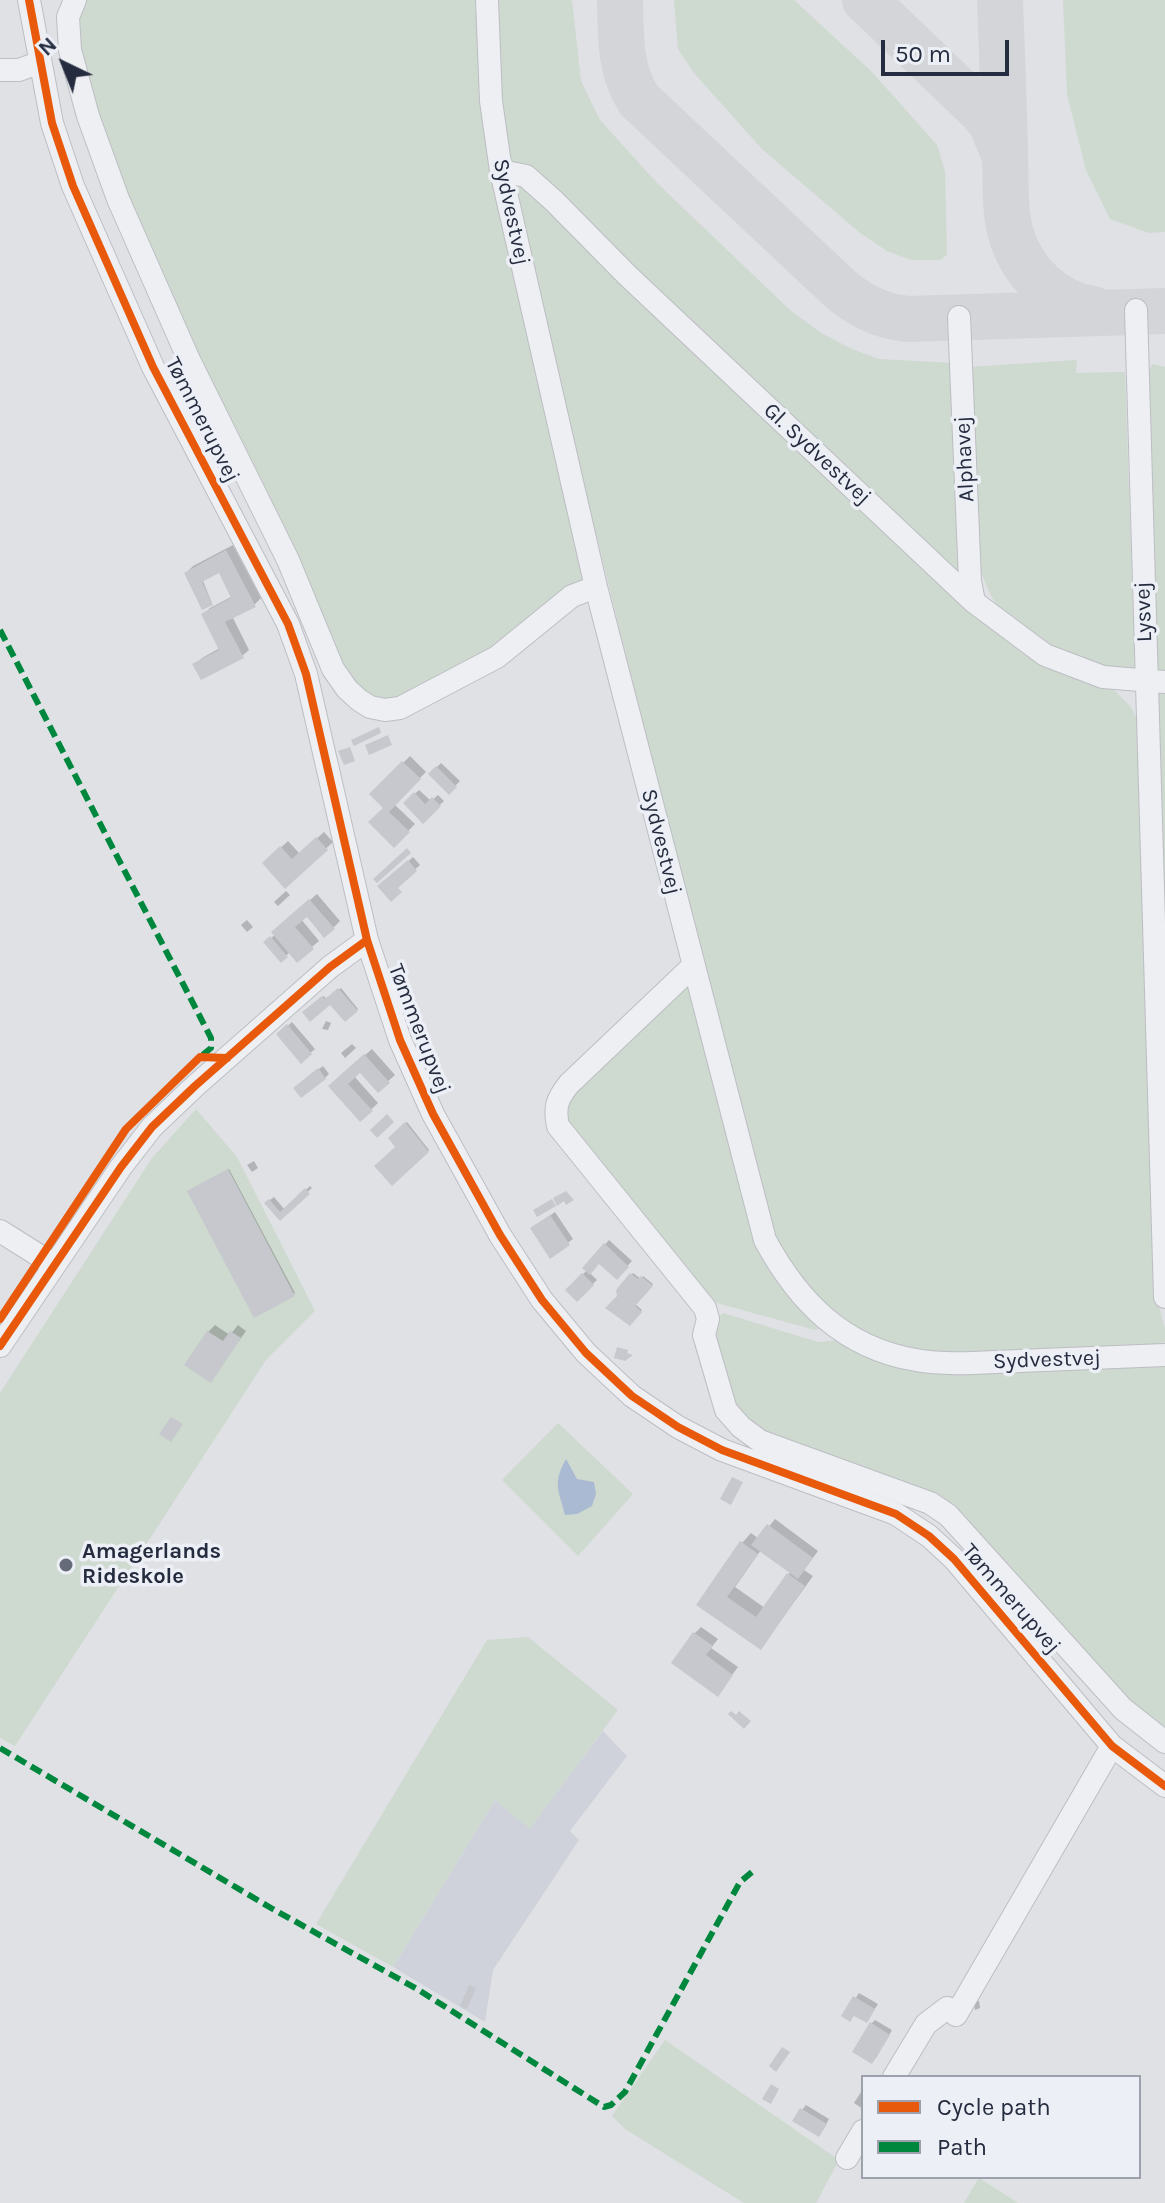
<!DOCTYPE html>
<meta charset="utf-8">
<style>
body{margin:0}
#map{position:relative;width:1165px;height:2203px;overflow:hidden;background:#dfe1e5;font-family:Karla,sans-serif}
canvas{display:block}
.legend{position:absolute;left:861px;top:2075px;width:280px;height:104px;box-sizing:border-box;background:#eceff5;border:2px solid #9ca1ac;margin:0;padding:10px 14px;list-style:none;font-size:24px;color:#252c3f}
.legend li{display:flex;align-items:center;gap:16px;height:40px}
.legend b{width:40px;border:2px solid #9ca1ac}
.north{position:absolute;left:24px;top:24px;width:80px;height:80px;-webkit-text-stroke:6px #eceff5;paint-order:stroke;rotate:317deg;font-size:22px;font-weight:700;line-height:32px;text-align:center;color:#252c3f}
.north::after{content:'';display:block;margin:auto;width:28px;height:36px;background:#252c3f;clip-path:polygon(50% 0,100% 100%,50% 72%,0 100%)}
.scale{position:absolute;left:881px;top:40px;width:128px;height:36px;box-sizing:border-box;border:4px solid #252c3f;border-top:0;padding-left:10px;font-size:24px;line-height:28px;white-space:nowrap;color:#252c3f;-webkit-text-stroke:6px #eceff5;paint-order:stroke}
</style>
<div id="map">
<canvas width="1165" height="2203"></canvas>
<ul class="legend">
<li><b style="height:10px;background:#e8590c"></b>Cycle path</li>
<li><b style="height:10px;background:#00873e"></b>Path</li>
</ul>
<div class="north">N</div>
<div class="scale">50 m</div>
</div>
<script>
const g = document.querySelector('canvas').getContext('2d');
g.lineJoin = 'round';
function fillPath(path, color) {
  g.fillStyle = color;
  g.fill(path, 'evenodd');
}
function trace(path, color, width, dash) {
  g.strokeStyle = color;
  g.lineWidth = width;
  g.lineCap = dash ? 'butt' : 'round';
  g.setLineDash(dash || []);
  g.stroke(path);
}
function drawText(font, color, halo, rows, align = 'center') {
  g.font = font + ' Karla,sans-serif';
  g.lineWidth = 7;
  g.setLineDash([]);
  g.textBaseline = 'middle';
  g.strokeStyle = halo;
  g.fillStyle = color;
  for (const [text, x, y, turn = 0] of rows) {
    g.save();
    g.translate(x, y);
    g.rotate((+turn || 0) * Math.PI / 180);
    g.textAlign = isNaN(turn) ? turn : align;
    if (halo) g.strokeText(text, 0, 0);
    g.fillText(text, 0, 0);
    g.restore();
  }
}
const built = new Path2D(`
 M603 1731 627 1756 570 1831 579 1840 493 1970 485 2022 393 1967 495 1800 530 1828Z`);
const green = new Path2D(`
 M82 0H475L481 94 586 570 580 586 492 655 380 705 352 687 171 309 80 71 75 11Z
 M497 0H572L581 81 600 120 657 183 790 310 821 333 852 349 879 359 953 363 960 579 508 162 499 81Z
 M674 0H794L872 72 937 145 945 171 947 255 940 260H911L887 251 859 232 762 149 694 73 678 49Z
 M1063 0H1165V232L1149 233 1110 219 1086 170 1067 94Z
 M519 182 976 615 1116 692 1131 707 1141 728 1159 1307 1165 1329V1342L1155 1348 991 1353 927 1352 883 1343 823 1308 775 1242 676 861 511 185Z
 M1077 360 1076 373 1125 372 1135 671C1096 668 1025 644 1001 611 990 597 985 582 979 566L969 367Z
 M1152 364 1165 367V674H1157L1146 381Z
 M1165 690V1036L1154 691Z
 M689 980 743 1199 824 1327 815 1330 717 1303 698 1288 560 1120 563 1097Z
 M196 1109 237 1157 315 1311 266 1360 15 1746 0 1738V1393L152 1158Z
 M723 1313 818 1342 840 1340 854 1349 1165 1366V1736L1122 1702 967 1528 772 1440 734 1409 711 1325Z
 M558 1423 633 1494 578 1556 502 1480Z
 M528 1637 618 1710 530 1829 495 1800 393 1967 316 1924 487 1640Z
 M665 2040 839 2160 816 2203H744L625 2129 612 2116Z
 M979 2178 1018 2203H964Z`);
const water = new Path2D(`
 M566 1459 577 1479 594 1482 596 1494 592 1506 577 1514 565 1515C559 1490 552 1484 566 1459Z`);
const shadow = new Path2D(`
 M233 545 261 598 254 605 232 616 249 650 242 656 195 664 202 658 220 648 203 615 210 608 233 596 219 571 203 581 212 603 186 573 193 566Z
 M410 756 426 772 394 804 415 824 394 845 385 808 372 794Z
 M441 763 460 781 449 792 430 774Z
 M419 790 431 801 438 795 444 801 423 821 405 803Z
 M324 832 333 842 286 886 264 863 288 841 300 854Z
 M413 857 420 865 387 894 380 886Z
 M286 891 290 895 278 906 274 902Z
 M317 894 340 921 333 928 307 914 301 919 319 941 312 947 290 952 281 960 266 942 275 935 280 926Z
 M247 920 253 927 247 932 241 925Z
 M341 988 358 1009 345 1020 331 1002 305 1012 324 996 327 1000Z
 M326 1021 331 1023 328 1030 322 1029Z
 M292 1022 315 1049 301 1061 279 1034Z
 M352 1044 356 1048 345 1058 341 1053Z
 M372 1049 395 1075 378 1090 360 1070 354 1076 378 1103 361 1119 338 1079Z
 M323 1066 329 1074 325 1078 299 1084Z
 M407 1122 429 1150 392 1183 398 1147 390 1138Z
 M254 1161 258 1168 252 1172 247 1165Z
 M229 1169 295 1293 294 1294 190 1190Z
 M310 1186 312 1188 280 1218 266 1203 274 1197 285 1210Z
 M555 1212 573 1239 550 1256 537 1225Z
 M609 1240 632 1261 617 1277 600 1261 590 1273 597 1280 577 1299 568 1290 587 1270 584 1268Z
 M633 1273 641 1279 643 1276 653 1284 635 1304 642 1310 630 1324 608 1308 619 1296 618 1290Z
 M215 1325 230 1335 238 1325 246 1331 211 1380 208 1332Z
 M775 1519 818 1551 804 1570 813 1576 761 1648 699 1604 742 1543 751 1533 759 1539ZM761 1550 791 1571 765 1608 735 1587Z
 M701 1627 718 1639 711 1648 738 1667 717 1695 694 1634Z
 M859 1993 878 2004 867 2021 855 2014 844 2016Z
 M979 2001 980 2008 975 2010 974 2003Z
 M875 2020 892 2030 876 2058 871 2024Z
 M863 2089V2109L854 2103Z
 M806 2105 829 2119 823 2130 802 2110Z`);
const taxiway = new Path2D(`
 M620 0C621 36 619 69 639 100L837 286C858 305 879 316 908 319L1165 311
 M865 0 983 113 992 125 1003 152
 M1000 0C1002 51 1004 103 1005 154 1006 180 1004 210 1011 234 1022 272 1054 304 1093 309`);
const building = new Path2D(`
 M226 550 256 607 225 622 244 658 201 680 192 664 219 650 201 614 231 598 219 573 202 582 213 605 202 610 184 573Z
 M379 727 381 733 354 746 351 740Z
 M388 735 392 745 369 755 365 745Z
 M350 747 355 761 344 765 338 751Z
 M402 761 421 779 389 812 410 832 394 848 368 822 383 808 369 794Z
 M436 766 457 787 449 795 428 774Z
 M414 792 425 804 432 797 441 806 423 824 403 803Z
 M316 837 328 850 285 889 262 863 280 846 292 859Z
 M407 848 411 853 377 883 373 879Z
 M408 860 417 871 398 888 402 892 391 902 377 886Z
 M309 899 335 929 324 938 307 917 295 927 314 949 297 963 271 932Z
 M270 936 288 957 281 963 263 942Z
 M338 988 358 1011 345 1022 330 1005 310 1022 302 1012 322 996 325 999Z
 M287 1024 312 1054 301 1064 276 1034Z
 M364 1054 390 1083 378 1093 360 1073 348 1084 373 1111 360 1122 328 1086Z
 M318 1068 326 1079 301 1098 293 1088Z
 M387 1114 394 1122 377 1138 370 1130Z
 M405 1122 429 1152 392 1186 374 1166 395 1147 388 1138Z
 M228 1169 295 1296 254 1318 187 1191Z
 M305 1188 310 1194 280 1221 264 1203 269 1199 280 1212Z
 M566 1191 574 1200 566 1205 564 1201 557 1206 553 1198Z
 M552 1199 556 1206 537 1217 533 1210Z
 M550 1215 570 1245 550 1259 530 1228Z
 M604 1243 629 1267 617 1280 599 1264 590 1275 582 1268Z
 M582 1273 594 1285 577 1302 565 1290Z
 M630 1273 638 1279 641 1276 653 1286 635 1306 642 1312 630 1326 605 1308 617 1296 616 1290Z
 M207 1331 223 1341 230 1331 241 1338 211 1383 184 1365Z
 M617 1347 628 1350 627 1353 633 1355 625 1361 614 1358Z
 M171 1417 183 1424 171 1442 159 1434Z
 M732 1477 743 1482 731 1505 720 1499Z
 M767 1524 813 1558 798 1579 751 1545Z
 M740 1541 758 1554 727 1597 756 1617 787 1573 805 1586 761 1650 696 1605Z
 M693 1632 713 1646 706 1655 733 1675 718 1697 671 1663Z
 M731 1711 736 1715 739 1711 751 1721 744 1729 728 1714Z
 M469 1985 476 1988 467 2009 460 2006Z
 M853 1996 875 2009 867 2023 854 2016 850 2022 841 2016Z
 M870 2022 890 2035 872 2064 852 2052Z
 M782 2047 790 2052 776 2072 769 2066Z
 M771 2084 779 2089 771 2104 762 2099Z
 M800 2108 827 2124 819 2137 792 2121Z`);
const minor = new Path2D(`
 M29 0 52 123 73 186 153 367 288 624 306 674 367 940 400 1040 433 1114 500 1235 542 1300 586 1353 632 1396 678 1427 722 1450 896 1514 929 1536 954 1559 1112 1746 1165 1786
 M75 0 68 17 70 50 88 116 118 199 189 360 288 560 333 669 347 689 359 700 370 707 385 710 400 708 497 657 572 596 596 587
 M487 0 491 101 501 171 596 587 765 1240C798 1301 843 1348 916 1360 949 1366 985 1362 1019 1361 1068 1359 1116 1357 1165 1355
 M0 70H19L38 63
 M501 171 526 176 554 201 627 275 974 602 1045 655 1103 677 1165 682
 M1136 310 1165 1297
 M959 317 970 581 974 602
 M693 966 569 1084C557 1099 554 1107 558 1126L705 1308 708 1319 704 1335 726 1410 741 1427 760 1441 930 1503 948 1515 1123 1709 1165 1742
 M0 1231 54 1265
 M0 1346 121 1167 152 1127 195 1086 330 967 367 940
 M956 2015 1112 1746
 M894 2077 926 2024 947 2008
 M847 2158 863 2131`);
const quiet = new Path2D(`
 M0 630 211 1038V1048L200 1057
 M0 1748 271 1908 417 1989 604 2107 611 2105 625 2092 740 1882 752 1872`);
const cycleway = new Path2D(`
 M29 0 52 123 73 186 153 367 288 624 306 674 367 940 400 1040 433 1114 500 1235 542 1300 586 1353 632 1396 678 1427 722 1450 896 1514 929 1536 954 1559 1112 1746 1165 1786
 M0 1319 126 1129 200 1057 227 1058
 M0 1346 121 1167 152 1127 195 1086 330 967 367 940`);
const markers = [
 [66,1565,8,"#666b79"]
];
const streetNames = [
 ["Sydvestvej",511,212,78],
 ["Tømmerupvej",202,420,63],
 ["Gl. Sydvestvej",817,454,43],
 ["Alphavej",965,459,-93],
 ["Lysvej",1144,612,-92],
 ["Sydvestvej",661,842,76],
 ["Tømmerupvej",419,1029,69],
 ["Sydvestvej",1047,1360,-2],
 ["Tømmerupvej",1011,1599,49]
];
const poiNames = [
 ["Amagerlands",82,1552],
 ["Rideskole",82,1577]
];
fillPath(built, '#cfd2db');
fillPath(green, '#ced9cf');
fillPath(water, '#aabad3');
fillPath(shadow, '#0003');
trace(taxiway, '#d3d5d9', 46);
fillPath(building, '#c6c8cd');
trace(minor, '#bcbec3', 24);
trace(minor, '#eeeff2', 22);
trace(quiet, '#00873e', 6, [12, 6]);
trace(cycleway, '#e8590c', 8);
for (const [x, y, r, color] of markers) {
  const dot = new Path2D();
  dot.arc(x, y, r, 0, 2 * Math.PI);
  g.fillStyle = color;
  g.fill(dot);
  trace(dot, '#eceff5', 3);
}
drawText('22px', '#252c3f', '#eceff5', streetNames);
drawText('bold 22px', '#252c3f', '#eceff5', poiNames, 'left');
</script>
